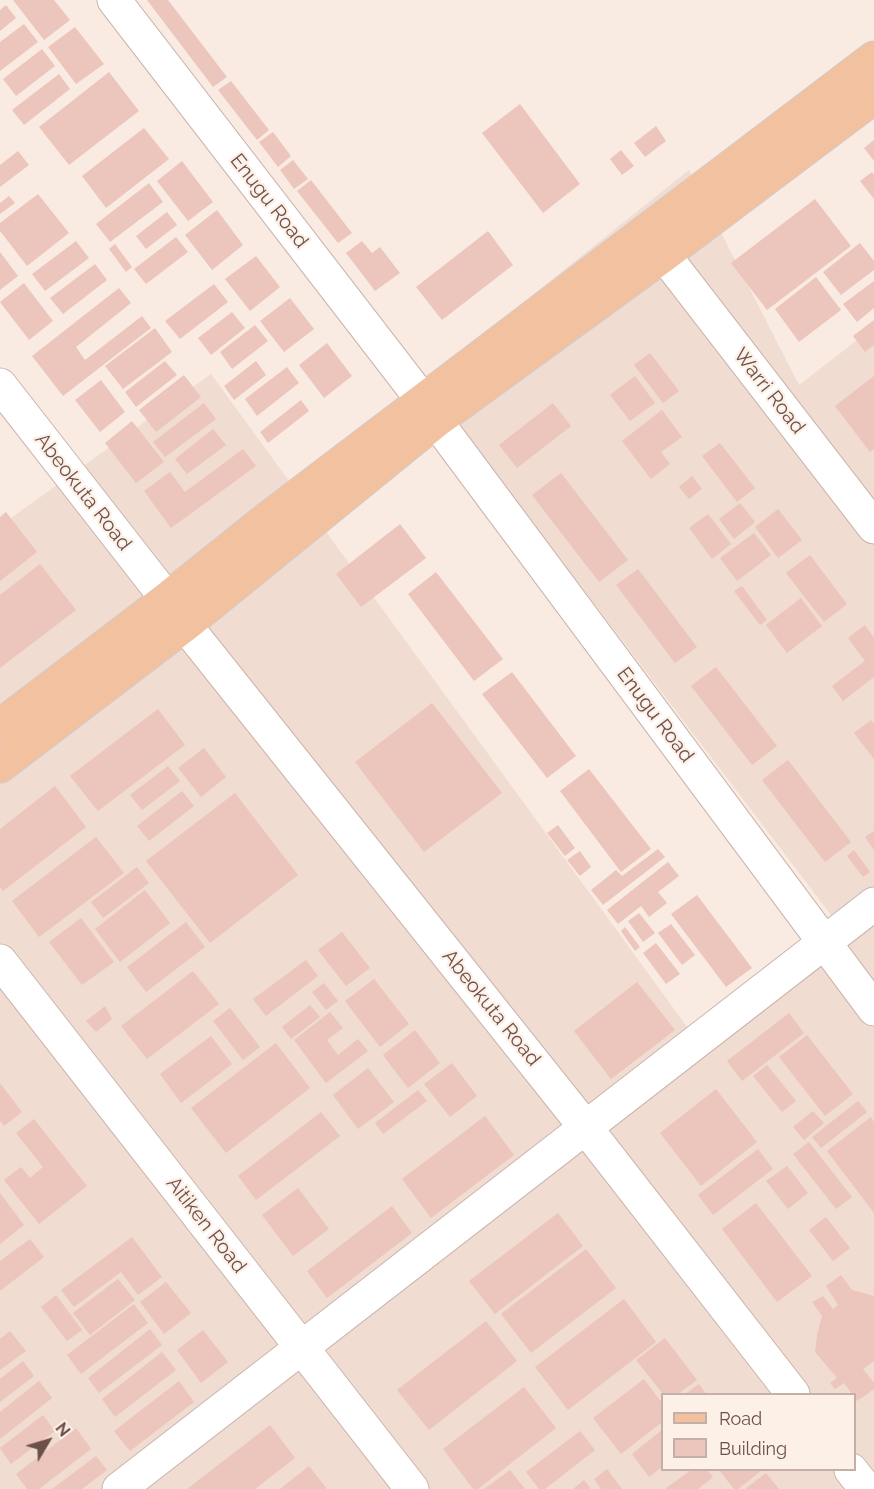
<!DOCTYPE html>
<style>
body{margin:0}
#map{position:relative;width:874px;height:1489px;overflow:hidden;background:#f9ebe2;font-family:Raleway,sans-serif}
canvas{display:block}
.legend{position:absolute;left:661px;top:1393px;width:195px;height:78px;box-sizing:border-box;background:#fdf0e7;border:2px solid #c4b0a9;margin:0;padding:8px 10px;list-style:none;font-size:18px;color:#6e504b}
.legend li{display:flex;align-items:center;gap:12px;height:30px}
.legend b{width:30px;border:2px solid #c4b0a9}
.north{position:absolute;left:18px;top:1411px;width:60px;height:60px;-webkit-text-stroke:4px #fdf0e7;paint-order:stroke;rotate:52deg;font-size:16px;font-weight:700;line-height:24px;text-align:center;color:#6e504b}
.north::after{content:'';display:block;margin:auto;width:21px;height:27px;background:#6e504b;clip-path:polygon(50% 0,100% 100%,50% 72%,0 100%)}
</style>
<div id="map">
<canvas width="874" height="1489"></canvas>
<ul class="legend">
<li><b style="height:8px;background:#f2c2a0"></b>Road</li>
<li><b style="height:16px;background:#ecc5bc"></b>Building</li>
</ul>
<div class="north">N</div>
</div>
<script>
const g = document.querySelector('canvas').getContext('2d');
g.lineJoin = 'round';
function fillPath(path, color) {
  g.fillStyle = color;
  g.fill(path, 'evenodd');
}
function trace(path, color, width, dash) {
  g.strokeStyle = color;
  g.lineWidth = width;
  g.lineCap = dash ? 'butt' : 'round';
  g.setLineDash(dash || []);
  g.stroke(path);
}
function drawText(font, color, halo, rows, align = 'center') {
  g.font = font + ' Raleway,sans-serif';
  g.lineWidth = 4.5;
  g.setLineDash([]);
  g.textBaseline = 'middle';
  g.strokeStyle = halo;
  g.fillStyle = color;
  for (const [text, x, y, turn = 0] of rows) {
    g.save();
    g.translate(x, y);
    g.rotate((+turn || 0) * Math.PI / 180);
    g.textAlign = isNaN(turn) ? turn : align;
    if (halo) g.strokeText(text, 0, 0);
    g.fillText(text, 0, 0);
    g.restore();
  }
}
const residential = new Path2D(`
 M689 170 799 385 874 327V1489H0V526L211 374 704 1050 847 936 425 381ZM662 1394H854V1470H662Z`);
const building = new Path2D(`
 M13 0H54L70 20 44 40Z
 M147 0H168L227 77 213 87Z
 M6 5 16 18 0 31V10Z
 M24 24 38 42 0 71V42Z
 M75 27 104 64 76 84 48 47Z
 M42 49 55 66 16 96 3 79Z
 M109 72 139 111 69 165 39 127Z
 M59 74 70 89 24 125 12 110Z
 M231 81 269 130 257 140 218 90Z
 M520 104 580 184 543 213 482 133Z
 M656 126 666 141 645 157 634 143Z
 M144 128 169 159 106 208 82 176Z
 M273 132 291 156 278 167 259 142Z
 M874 140V161L864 148Z
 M621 150 634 166 622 175 610 159Z
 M18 151 29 165 0 187V165Z
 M293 160 308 179 294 189 280 170Z
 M182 161 213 202 188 221 157 181Z
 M872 172 874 175V199L860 181Z
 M311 180 352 233 338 243 297 191Z
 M149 183 163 202 110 242 96 224Z
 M38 194 69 233 27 266 0 231V223Z
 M9 196 15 203 0 214V203Z
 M815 199 851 246 767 310 731 263Z
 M217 210 243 245 212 270 185 235Z
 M167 212 177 225 146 249 136 236Z
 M488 231 513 265 442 320 416 287Z
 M176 237 188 252 146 284 134 269Z
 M76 241 89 258 45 291 32 274Z
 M362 241 372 253 380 247 400 273 375 291 346 253Z
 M860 243 874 261V270L841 295 823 272Z
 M115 244 132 267 126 272 109 249Z
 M0 252 18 276 0 290Z
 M256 256 280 287 250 311 225 279Z
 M95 264 107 280 63 314 50 298Z
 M816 277 841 310 799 342 775 309Z
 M874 281V308L857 322 843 304Z
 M24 283 53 321 29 340 0 302Z
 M214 284 228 302 180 339 165 321Z
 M119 288 131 303 76 347 85 360 142 316 151 328 63 396 32 356Z
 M290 298 314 329 284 352 260 321Z
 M232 312 245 328 211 355 198 338Z
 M874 320V345L865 352 853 336Z
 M255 325 268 341 232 369 220 352Z
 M155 328 172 352 123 389 105 366Z
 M327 343 352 376 324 398 299 365Z
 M650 353 679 391 663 403 634 365Z
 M165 361 177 375 136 407 125 392Z
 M256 361 266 375 234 400 224 386Z
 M287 367 299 383 257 416 245 399Z
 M184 375 201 397 156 432 139 410Z
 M635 376 655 403 630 421 610 395Z
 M874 376V449L870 452 835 406Z
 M101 380 125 412 100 432 75 400Z
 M301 400 309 411 268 443 260 432Z
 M204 403 216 419 165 457 153 442Z
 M553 403 571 426 517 468 499 445Z
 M662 410 682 437 661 452 670 464 651 479 622 441Z
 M132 421 164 462 136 483 105 443Z
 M213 429 226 445 187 474 175 459Z
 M720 443 755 488 737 502 702 456Z
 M243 449 256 466 171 528 144 491 170 472 185 492Z
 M561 473 628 560 599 582 532 495Z
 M692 476 702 489 689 499 679 487Z
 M740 503 755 522 734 539 719 519Z
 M778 509 802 540 778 558 755 527Z
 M6 512 37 552 0 581V517Z
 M708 514 731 544 712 559 689 528Z
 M400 524 426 558 361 607 336 574Z
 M754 533 771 555 737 581 720 558Z
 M810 555 847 604 824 622 786 573Z
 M40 564 76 610 0 668V595Z
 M638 569 697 647 675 663 616 585Z
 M436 572 503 659 474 681 408 594Z
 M742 586 767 620 760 625 734 591Z
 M801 598 822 626 787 653 766 625Z
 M865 625 874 638V677L843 701 832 686 865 661 848 638Z
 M716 667 777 746 752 765 691 686Z
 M512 672 576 756 547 778 482 694Z
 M432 703 502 793 424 852 355 762Z
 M158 709 185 745 98 811 70 776Z
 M871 720 874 724V759L854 733Z
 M204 748 226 777 201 797 178 768Z
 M788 760 851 842 825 862 762 780Z
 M168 766 180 781 142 810 130 795Z
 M589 769 651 849 621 872 560 791Z
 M55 786 86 827 3 891 0 887V829Z
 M182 791 194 806 149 841 137 826Z
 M235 793 298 875 210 943 146 861Z
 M558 825 575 848 565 856 547 833Z
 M874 831V850L865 837Z
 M96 837 124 873 39 937 12 901Z
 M658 849 665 857 603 905 591 890 616 870 622 876Z
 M854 850 870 872 863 877 847 856Z
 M580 851 591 867 580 876 567 860Z
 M668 862 679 876 658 892 667 903 649 917 641 906 618 924 607 910Z
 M137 867 149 883 103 918 91 902Z
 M145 890 170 923 120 962 95 929Z
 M697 895 752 968 726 987 671 914Z
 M639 913 655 933 643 942 628 921Z
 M81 918 114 962 82 985 49 942Z
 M186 922 205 947 146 992 127 967Z
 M671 924 695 955 682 965 658 933Z
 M625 927 640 947 635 951 621 931Z
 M342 932 370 968 346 986 318 950Z
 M656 943 680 974 666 984 643 953Z
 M306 960 318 976 266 1016 253 999Z
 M193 971 219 1004 147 1059 121 1026Z
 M374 979 409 1024 380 1047 345 1001Z
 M637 982 675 1030 611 1079 574 1031Z
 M324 983 338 1001 326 1010 312 992Z
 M310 1005 320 1017 291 1039 282 1027Z
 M105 1006 112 1019 96 1032 86 1021Z
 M230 1008 260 1047 243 1060 213 1021Z
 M330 1012 343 1028 327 1040 338 1055 358 1039 368 1051 326 1083 294 1040Z
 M789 1013 804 1033 742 1081 727 1061Z
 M415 1030 440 1063 408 1088 383 1055Z
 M807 1035 853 1094 825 1116 779 1057Z
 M211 1036 232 1064 181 1103 160 1074Z
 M276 1043 310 1088 226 1153 191 1108Z
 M452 1063 477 1096 450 1117 424 1084Z
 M767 1065 796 1101 782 1112 753 1076Z
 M368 1068 394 1102 358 1129 333 1095Z
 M0 1083 22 1112 4 1126 0 1121Z
 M716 1089 757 1142 701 1186 660 1133Z
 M418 1090 427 1101 383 1134 375 1123Z
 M858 1101 867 1112 821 1148 812 1137Z
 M813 1111 824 1123 804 1140 793 1127Z
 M321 1112 340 1136 256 1200 238 1176Z
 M485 1116 514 1155 431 1218 402 1179Z
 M871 1117 874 1122V1213L827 1151Z
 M34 1119 87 1186 39 1224 4 1180 21 1167 30 1178 43 1167 16 1133Z
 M809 1142 852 1197 836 1209 793 1154Z
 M758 1149 773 1169 713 1215 698 1195Z
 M787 1166 808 1193 788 1209 766 1181Z
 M298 1188 329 1229 293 1256 262 1215Z
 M0 1193 24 1225 0 1244Z
 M756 1203 812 1276 777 1302 722 1229Z
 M392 1206 412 1233 327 1298 307 1271Z
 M558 1213 583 1246 495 1314 469 1281Z
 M826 1217 850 1248 833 1261 809 1230Z
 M132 1237 162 1277 138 1295 121 1272 74 1307 61 1290Z
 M30 1239 44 1257 0 1291V1261Z
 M586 1249 616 1288 531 1353 501 1314Z
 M841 1275 852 1290 874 1296V1361L863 1369 874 1383V1389L857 1401 854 1394H852L844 1383 835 1389 830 1383 837 1378 815 1352 817 1335 822 1316 812 1302 823 1296 833 1309 838 1305 826 1286Z
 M118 1279 135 1300 90 1335 73 1313Z
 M166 1282 191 1313 164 1334 140 1302Z
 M56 1295 82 1330 67 1341 41 1307Z
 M624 1299 656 1342 568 1410 535 1367Z
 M134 1304 148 1323 81 1374 67 1355Z
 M486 1321 517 1361 429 1430 397 1390Z
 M150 1329 162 1345 99 1393 88 1378Z
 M203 1330 228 1362 201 1383 177 1350Z
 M10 1331 26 1351 0 1370V1339Z
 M665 1338 697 1380 678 1394H663L636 1360Z
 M162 1352 176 1370 115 1417 102 1399Z
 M23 1361 34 1376 0 1402V1379Z
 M644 1379 662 1403V1422L621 1454 593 1418Z
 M39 1381 52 1398 0 1439V1412Z
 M179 1381 194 1402 130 1451 114 1431Z
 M699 1384 706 1394H685Z
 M524 1387 556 1428 478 1489H473L443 1449Z
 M43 1415 55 1431 11 1464 0 1448Z
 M270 1425 295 1458 255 1489H187Z
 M76 1428 91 1449 39 1489H27L16 1474Z
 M662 1430V1467L649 1477 632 1454Z
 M580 1431 595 1450 545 1489H539L526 1472Z
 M96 1456 107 1470 82 1489H52Z
 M309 1466 327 1489H280Z
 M607 1469 622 1489H601L594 1479Z
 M510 1470 525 1489H484Z
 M691 1470H707L713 1477 698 1489H665Z
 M719 1470H759L761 1471 738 1489H734Z
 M766 1473 779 1489H745Z
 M584 1480 591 1489H573Z`);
const minor = new Path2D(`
 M114 0 424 402
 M664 255 874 527
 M0 385 167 599
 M436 421 874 1009
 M185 625 586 1128 793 1394
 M0 961 412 1489
 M851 1470 866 1489
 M119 1489 874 904`);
const major = new Path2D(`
 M0 726 167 599 267 519 874 58
 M0 766 185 625 436 421 664 255 874 97`);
const streetNames = [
 ["Enugu Road",269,201,52],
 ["Warri Road",769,391,52],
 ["Abeokuta Road",83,492,52],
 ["Enugu Road",655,715,53],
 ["Abeokuta Road",491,1008,51],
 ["Aitiken Road",206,1225,52]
];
fillPath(residential, '#f0dcd1');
fillPath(building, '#ecc5bc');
trace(minor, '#cbb4ad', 35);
trace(major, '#d4cac9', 35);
trace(minor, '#fff', 33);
trace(major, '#f2c2a0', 33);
drawText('20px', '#6e504b', '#fdf0e7', streetNames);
</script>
